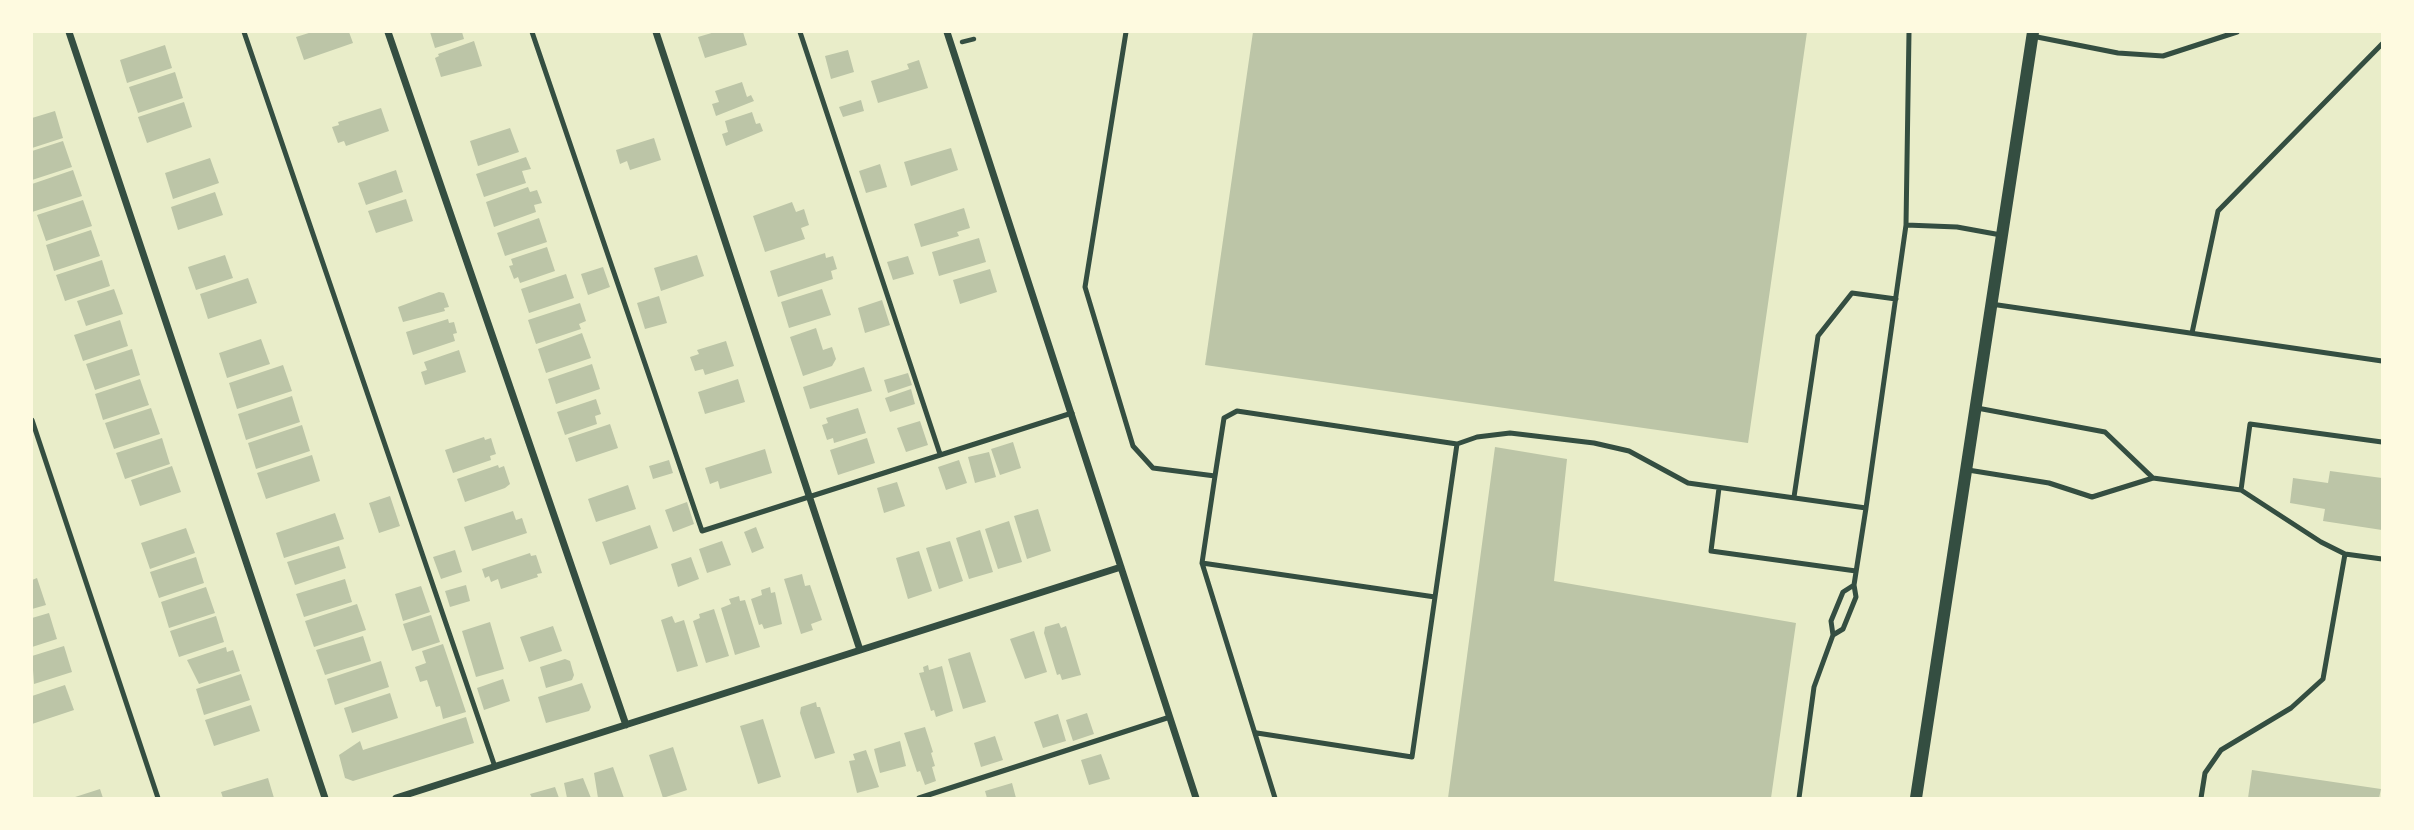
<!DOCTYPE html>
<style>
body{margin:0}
#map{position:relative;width:2414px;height:830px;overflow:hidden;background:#e9edc9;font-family:"Fira Sans",sans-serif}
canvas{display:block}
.frame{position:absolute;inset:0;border:33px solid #fefae0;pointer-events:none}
</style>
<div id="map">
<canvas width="2414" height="830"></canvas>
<div class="frame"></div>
</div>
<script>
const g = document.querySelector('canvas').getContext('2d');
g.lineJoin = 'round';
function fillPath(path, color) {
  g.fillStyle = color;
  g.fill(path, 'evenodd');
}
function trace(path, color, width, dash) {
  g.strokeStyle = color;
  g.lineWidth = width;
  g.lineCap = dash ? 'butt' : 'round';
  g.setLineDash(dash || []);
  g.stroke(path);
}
const building = new Path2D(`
 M312 32H349L353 43 304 60 296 37Z
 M430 32H462L464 39 435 48Z
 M715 32H743L747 45 705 58 698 37Z
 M1253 32H1807L1748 443 1205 365Z
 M474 41 482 66 441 77 435 58 439 56 438 54Z
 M165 45 172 68 127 83 120 60Z
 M848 50 854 72 831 79 825 56Z
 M919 60 928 88 878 103 871 81 909 69 907 64Z
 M175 72 183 98 138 113 129 87Z
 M742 82 747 97 751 95 754 101 716 116 712 104 719 102 715 91Z
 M861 100 864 111 843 117 839 107Z
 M184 102 192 127 147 143 138 117Z
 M381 108 389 131 346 146 344 141 338 143 332 127 339 125 338 122Z
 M55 111 63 138 32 148V118Z
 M752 112 756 124 760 123 763 131 726 146 722 134 728 132 725 121Z
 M510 128 519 152 478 166 470 141Z
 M654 138 661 160 630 170 627 161 620 164 616 150Z
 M63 141 72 167 32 180V151Z
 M951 148 958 170 911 186 904 162Z
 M526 157 531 169 522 171 526 183 484 197 476 174Z
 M210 158 219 183 173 199 165 173Z
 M880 164 887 187 866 193 859 171Z
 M73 170 82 196 32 212V184Z
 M396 170 403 192 366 205 358 183Z
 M528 187 530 192 537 190 542 203 534 205 536 212 494 227 486 202Z
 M215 192 223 215 178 230 171 207Z
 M406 199 413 221 376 233 368 211Z
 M83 200 92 226 46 241 37 215Z
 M792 202 796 212 804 209 809 225 801 228 805 239 765 252 753 216Z
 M964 208 970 228 957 232 959 236 921 247 914 224Z
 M539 218 547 242 505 256 497 233Z
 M91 230 100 256 54 271 46 245Z
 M979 238 986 262 939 276 932 252Z
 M547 247 555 271 520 283 518 277 514 279 509 266 513 265 511 259Z
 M825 253 826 258 833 256 837 269 831 271 833 279 778 297 770 271Z
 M225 255 233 278 196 290 188 267Z
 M697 255 704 276 661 291 654 268Z
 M908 256 914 274 893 280 887 262Z
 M102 260 110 286 65 301 56 275Z
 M603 267 610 287 588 295 581 274Z
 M990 269 997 292 960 304 953 280Z
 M566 274 574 298 529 313 521 289Z
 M248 278 257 303 208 319 200 294Z
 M114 289 123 314 86 326 77 301Z
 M822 289 831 315 789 328 781 302Z
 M439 292 444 293 449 307 444 308 445 311 403 322 398 307Z
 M659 296 667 323 645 329 637 303Z
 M882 300 890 325 865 333 858 308Z
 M580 303 586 321 579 324 581 329 536 344 528 320Z
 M448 319 449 323 454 322 457 333 453 334 455 341 413 355 406 332Z
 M120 320 128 346 83 361 74 335Z
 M816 328 823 350 832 347 836 359 832 366 803 376 790 337Z
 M582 333 591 358 546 373 538 349Z
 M261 339 270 364 227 378 219 353Z
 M726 341 734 366 705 375 703 369 695 371 690 357 699 354 697 350Z
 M132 349 140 375 95 390 86 364Z
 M459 350 466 372 425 385 421 372 427 370 424 362Z
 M592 364 600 389 556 404 548 379Z
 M283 365 292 391 237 409 229 383Z
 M864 367 872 391 810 409 803 387Z
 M908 373 912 385 888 393 884 380Z
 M140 379 149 405 103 420 95 394Z
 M738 379 745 402 705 414 698 392Z
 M911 389 915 404 890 412 885 398Z
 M292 396 300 422 246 440 238 414Z
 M596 399 601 414 595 416 597 424 565 435 557 412Z
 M151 408 160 434 114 449 105 423Z
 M858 408 866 433 834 443 833 438 827 440 822 425 828 423 826 418Z
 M920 421 928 445 906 452 897 428Z
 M610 424 618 448 576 462 568 438Z
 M302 425 310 451 256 469 248 443Z
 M484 437 485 440 491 438 496 454 490 456 491 460 453 473 445 450Z
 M162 438 170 464 125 479 116 453Z
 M867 438 875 463 838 475 830 450Z
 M1013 442 1021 468 1000 475 991 449Z
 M1495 447 1567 459 1554 581 1796 623 1771 798H1448Z
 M765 449 772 473 720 489 718 481 710 484 705 468Z
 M989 452 996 477 975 483 968 457Z
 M312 455 320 481 266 499 257 473Z
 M669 460 673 473 653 479 649 466Z
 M959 460 967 483 946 490 938 467Z
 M498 465 499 468 504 466 510 484 505 488 465 502 457 479Z
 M172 466 181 492 140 506 131 480Z
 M2330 471 2382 478V530L2323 521 2325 509 2290 503 2293 478 2328 483Z
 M897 482 905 506 884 513 877 488Z
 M628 485 636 509 596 522 588 499Z
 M390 496 400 526 379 533 369 503Z
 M687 502 694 524 673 532 665 510Z
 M1038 509 1051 551 1027 559 1014 516Z
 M513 511 516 520 522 518 527 533 472 551 464 527Z
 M335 513 344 539 284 558 276 533Z
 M1009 521 1022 562 998 569 985 529Z
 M650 525 658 548 610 565 602 542Z
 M756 527 764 548 752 553 744 532Z
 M186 528 195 553 150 569 141 543Z
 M980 530 993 572 969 579 956 538Z
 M722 541 731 565 707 573 699 549Z
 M950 541 963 581 939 589 926 548Z
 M339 546 346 568 295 585 287 562Z
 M455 550 462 572 441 579 433 557Z
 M919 551 932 591 908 599 896 558Z
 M530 553 531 556 536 555 542 573 537 574 538 577 501 589 498 579 491 582 489 576 485 578 482 569Z
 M196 557 204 583 159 598 150 572Z
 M691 557 699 579 678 587 671 564Z
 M802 574 805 586 810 585 822 620 811 624 813 630 801 634 784 579Z
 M37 578 46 605 32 609V580Z
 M345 579 352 602 304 617 296 594Z
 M466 585 470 601 450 607 445 591Z
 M421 586 430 612 403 621 395 594Z
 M206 587 215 613 169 628 161 602Z
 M770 587 771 593 775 592 782 624 764 629 762 624 759 625 751 599 762 595 761 590Z
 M739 596 740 601 745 600 760 647 735 655 721 608 731 604 729 599Z
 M357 604 366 630 314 647 305 621Z
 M714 609 729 656 706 663 693 621 700 618 699 614Z
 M49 613 57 639 32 647V618Z
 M431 615 440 642 412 651 403 624Z
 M216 616 224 642 179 657 170 631Z
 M672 616 675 623 684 620 698 666 677 672 661 620Z
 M490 622 504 669 476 677 462 631Z
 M1059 623 1061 628 1066 626 1081 675 1062 680 1060 674 1057 675 1044 633 1045 627Z
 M553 626 562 651 529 662 520 637Z
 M1034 631 1047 672 1025 679 1010 639Z
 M363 636 371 661 325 675 316 650Z
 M443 644 466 712 443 719 440 706 436 707 427 680 420 682 415 667 426 663 422 651Z
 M64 646 72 672 34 684 32 656Z
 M226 647 227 652 233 650 240 671 199 684 187 660Z
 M970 652 986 702 963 709 948 659Z
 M565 659 570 661 574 675 572 680 546 688 540 667Z
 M381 661 389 687 335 705 327 679Z
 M928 665 929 670 942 666 953 711 936 717 934 710 931 711 919 673 924 672 923 667Z
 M241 674 250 700 204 715 196 689Z
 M503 679 510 701 484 710 477 688Z
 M582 683 591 707 589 711 546 723 538 697Z
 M65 685 74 710 32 724V696Z
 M390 693 398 718 352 733 344 708Z
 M816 702 817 707H820L835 753 815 759 800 713 801 707Z
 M251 705 260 731 214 746 205 720Z
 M1087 713 1094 734 1073 741 1066 720Z
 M1058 714 1066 741 1043 748 1034 722Z
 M466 717 474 743 353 781 345 778 339 755 360 741 363 750Z
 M763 719 781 777 758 784 740 726Z
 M925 727 933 752 931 753 935 766 932 767 936 781 925 785 920 771 917 772 904 733Z
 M995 736 1003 760 981 767 974 743Z
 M900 741 906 766 880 773 874 749Z
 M673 747 687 790 663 798 649 755Z
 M866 750 879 787 857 793 849 761 855 760 853 754Z
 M1101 754 1110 779 1089 785 1081 760Z
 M613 767 624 798H598L594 773Z
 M2252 770 2381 789 2379 798H2248Z
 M268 778 274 798H223L221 792Z
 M583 778 591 798H567L564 783Z
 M1012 783 1016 798H987L985 791Z
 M555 787 559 798H532L530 794Z
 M100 789 103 798H72Z`);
const path = new Path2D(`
 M962 42 974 39`);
const service = new Path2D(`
 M244 32 495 767
 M532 32 702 531 1072 413
 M800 32 940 454
 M1126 32 1085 287 1133 446 1153 468 1215 476 1224 418 1237 411 1457 444 1477 437 1510 433 1594 443 1629 451 1688 483 1866 508 1906 225
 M1909 32 1906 225 1957 227 2001 235
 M2032 36 2118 53 2163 56 2237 32
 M1991 304 2382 361
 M2192 333 2218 211 2382 44
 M1977 408 2105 432 2153 478
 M32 420 158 798
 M1968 470 2049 483 2092 497 2153 478 2241 490 2321 542 2345 554 2323 679 2291 708 2221 750 2205 773 2201 798
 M1215 476 1202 563 1275 798
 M1719 488 1711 551 1856 571
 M2241 490 2250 424 2382 442
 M1794 497 1818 336 1852 293 1896 299
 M2345 554 2382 559
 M1202 563 1435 597
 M1833 635 1843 629 1856 597 1854 585 1866 508
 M1257 733 1412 757 1457 444
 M919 798 1170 717
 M1799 798 1814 687 1833 635 1831 621 1843 592 1854 585`);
const minor = new Path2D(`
 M69 32 325 798
 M388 32 626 725
 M656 32 860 650
 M947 32 1196 798
 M396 798 1121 567`);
const tertiary = new Path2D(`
 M1916 798 2033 32`);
fillPath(building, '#bcc5a7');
trace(path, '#344e41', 4.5);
trace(service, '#344e41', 5);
trace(minor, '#344e41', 7);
trace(tertiary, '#344e41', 12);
</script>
